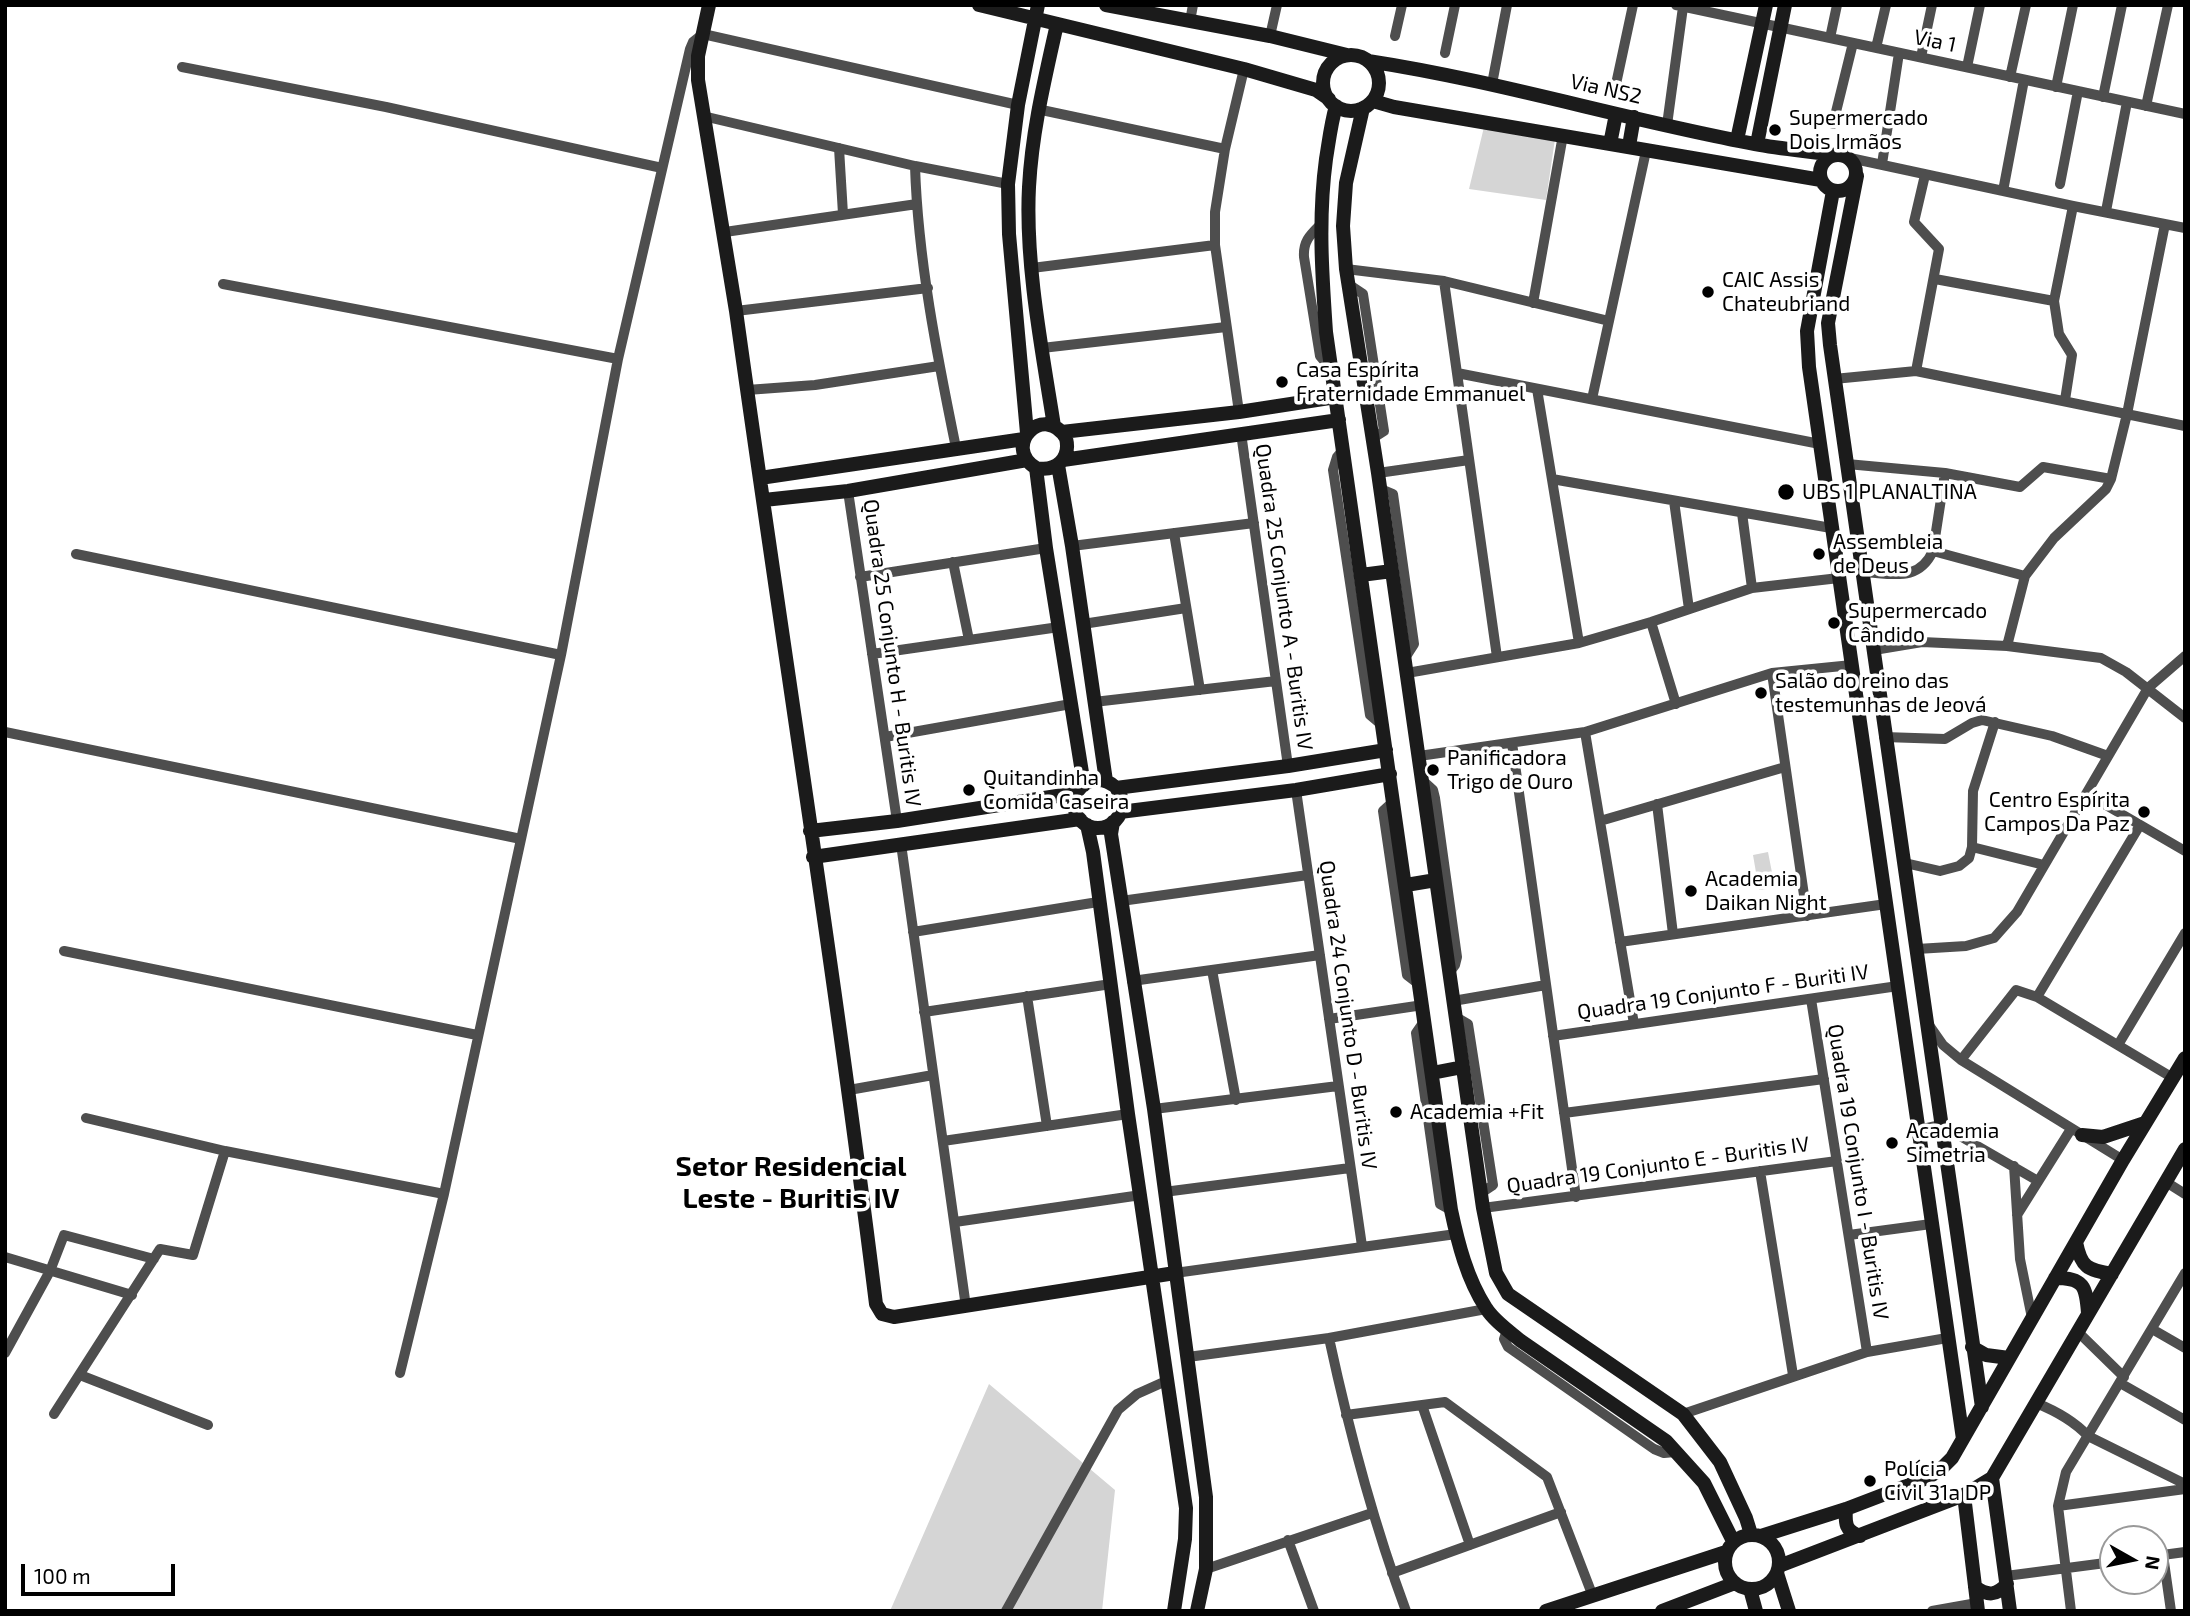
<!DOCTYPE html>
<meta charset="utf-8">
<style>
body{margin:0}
#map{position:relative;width:2190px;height:1616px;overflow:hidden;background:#fff;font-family:"Exo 2",sans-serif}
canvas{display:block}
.frame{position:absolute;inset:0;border:7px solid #000;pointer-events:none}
.north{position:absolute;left:2099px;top:1525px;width:70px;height:70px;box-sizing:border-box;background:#fff;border:2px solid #999;border-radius:50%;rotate:99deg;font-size:19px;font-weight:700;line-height:28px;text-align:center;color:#000}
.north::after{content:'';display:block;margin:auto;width:24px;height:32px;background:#000;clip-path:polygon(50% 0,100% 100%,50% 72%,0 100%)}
.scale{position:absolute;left:21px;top:1564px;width:154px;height:32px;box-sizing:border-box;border:4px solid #000;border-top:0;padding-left:9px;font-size:21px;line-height:24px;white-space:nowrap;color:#000;-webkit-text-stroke:5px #fff;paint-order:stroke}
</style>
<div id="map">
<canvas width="2190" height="1616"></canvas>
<div class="frame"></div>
<div class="north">N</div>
<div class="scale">100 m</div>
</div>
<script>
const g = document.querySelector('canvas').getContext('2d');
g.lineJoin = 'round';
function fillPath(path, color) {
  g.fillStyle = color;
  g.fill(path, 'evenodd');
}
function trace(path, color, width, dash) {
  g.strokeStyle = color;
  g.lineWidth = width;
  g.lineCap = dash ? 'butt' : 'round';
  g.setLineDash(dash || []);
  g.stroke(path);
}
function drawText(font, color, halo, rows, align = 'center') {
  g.font = font + ' "Exo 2",sans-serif';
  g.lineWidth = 7;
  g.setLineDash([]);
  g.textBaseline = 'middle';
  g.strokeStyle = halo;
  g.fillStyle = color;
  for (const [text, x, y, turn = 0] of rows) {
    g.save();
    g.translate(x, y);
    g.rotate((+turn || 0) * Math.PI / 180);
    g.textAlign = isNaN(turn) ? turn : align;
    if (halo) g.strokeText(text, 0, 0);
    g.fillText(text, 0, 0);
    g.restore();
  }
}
const green = new Path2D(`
 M1484 127 1555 139 1546 200 1469 189Z
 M1768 852 1775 888 1759 890 1753 855Z
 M989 1384 1115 1490 1102 1611H890Z`);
const street = new Path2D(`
 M1676 5 2185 114
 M1190 21 1193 5
 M1270 36 1277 5
 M1395 36 1402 5
 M1830 38 1837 5
 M1876 48 1886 5
 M1445 53 1455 5
 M1921 57 1932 5
 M182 67 386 107 662 168
 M1967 67 1980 5
 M2010 77 2026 5
 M1492 84 1507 5
 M1616 84 1633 5
 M2056 87 2073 5
 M2103 97 2122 5
 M2146 106 2168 5
 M1037 109 1225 149
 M703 116 915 166 1008 184
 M1833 124 1853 43
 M1667 125 1683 7
 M839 148 843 214
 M1850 158 2073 206 2185 228
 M1882 164 1899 53
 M915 166C918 260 937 355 956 448
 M2060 184 2078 91
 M2003 191 2024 80
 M2106 211 2127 102
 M1321 224C1310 235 1303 241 1304 257L1320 356 1332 370
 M725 232 917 204
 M1032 268 1215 245
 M1346 269 1444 281
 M1935 279 2054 301
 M223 284 618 359
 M1348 284 1363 294 1384 431 1373 438
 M1533 303 1563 135
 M736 311 928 288
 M1042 348 1226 327
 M1916 371 1939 249 1914 222 1925 175
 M1457 373 1820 444
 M1834 379 1916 371 2185 426
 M1537 389 1579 643
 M747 390 815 385 939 366
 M1592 399 1646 151
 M2065 400 2072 355 2059 334 2054 301 2073 206
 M1239 412 1215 245V212L1225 149 1244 69
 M1241 433 1288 766
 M1343 450 1337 457 1333 470 1370 715 1383 726
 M1847 464 1945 473 2020 487 2043 467 2111 479
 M1378 473 1469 460
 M1552 479 1831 528
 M1381 489 1393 494 1414 644 1405 658
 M848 491 897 821
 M1674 501 1689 609
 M1742 513 1752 588
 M1174 533 1200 690
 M1072 546 1254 523
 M1933 551 1945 473
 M76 554 561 655
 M953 562 969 640
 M1862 572C1892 573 1918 583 1933 551L2025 576
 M860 577 1046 548
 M1651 622 1676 704
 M1083 624 1186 608
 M2007 646 2025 576 2054 538 2106 489 2111 479 2127 414 2165 224
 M1874 650 1922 642 2007 646 2101 658 2126 672 2185 718
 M872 654 1059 627
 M1497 657 1444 281 1609 321
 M1407 673 1579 643 1651 622 1752 588 1839 578
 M1772 673 1807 916
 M1094 702 1276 681
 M5 732 521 839
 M1585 732 1634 1024
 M885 737 1071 704
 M1884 737 1945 739 1972 723 1982 720 2052 736 2108 756
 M1512 743 1576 1197
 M1419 756 1585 732 1772 673 1852 665
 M1422 780 1433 790 1435 798 1457 957 1455 965 1449 973
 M1296 790 1362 1246
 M2087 794 2185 851
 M1394 801 1383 811 1407 975 1420 985
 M1657 804 1673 934
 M1600 821 1785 767
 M901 844 966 1307
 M1972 847 2044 865
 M1905 863 1940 871 1959 866 1969 858 1972 847 1973 791 1995 722
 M1121 901 1308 875
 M913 932 1098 902
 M1620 942 1886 904
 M1917 949 1966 946 1994 938 2017 912 2148 688 2185 656
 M64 951 477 1035
 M1212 970 1236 1100
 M1132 981 1320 955
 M1027 996 1047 1126
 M2037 997 2140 825
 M1811 999 1867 1352
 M1453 1001 1546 985
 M924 1012 1111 984
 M1456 1017 1468 1024 1493 1185 1481 1193
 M1329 1019 1423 1005
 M1425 1020 1416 1033 1440 1204 1451 1210
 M1929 1025 1943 1045 1961 1060 2123 1160
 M1553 1036 1898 986
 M2118 1045 2185 933
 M1961 1060 2016 990 2037 997 2173 1078
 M849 1090 933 1075
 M1154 1109 1338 1086
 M1564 1113 1824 1079
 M86 1118 225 1151 444 1194
 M1918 1130 1941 1125 2038 1181
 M943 1141 1128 1114
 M2014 1166 2020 1259 2032 1318
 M1760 1171 1793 1375
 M2166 1182 2185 1194
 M1164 1192 1350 1168
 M1483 1208 1837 1161
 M2017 1215 2071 1129
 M955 1222 1141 1195
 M1849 1235 1931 1224
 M5 1257 132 1295
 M1175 1273 1456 1234
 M2152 1329 2185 1348
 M1507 1330 1504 1339 1508 1347 1654 1449 1664 1453 1675 1452
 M2077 1331 2124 1377
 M1329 1338C1349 1431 1373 1522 1406 1611
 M5 1353 50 1271 64 1235 154 1259
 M1188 1357 1329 1338 1486 1309
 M400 1373 444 1194 561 655 618 359 690 49 693 42 703 34 1018 105
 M80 1375 208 1425
 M2120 1383 2185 1420
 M2036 1403C2056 1411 2073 1420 2088 1436L2185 1484
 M1422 1405 1470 1545
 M54 1414 160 1249 193 1255 225 1151
 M1683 1414 1867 1352 1947 1338
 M1346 1415 1445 1402 1547 1477 1592 1594
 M2058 1506 2185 1489
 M1288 1540 1314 1611
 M2163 1555 2171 1611
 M2155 1556 2185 1552
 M1206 1569 1372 1513
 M1392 1573 1561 1512
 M2006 1576 2113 1562
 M1006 1611 1118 1410 1137 1394 1166 1381
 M1932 1611 1977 1603
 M2071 1611 2058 1506 2066 1472 2185 1273`);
const secondary = new Path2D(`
 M709 5 698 56V80L736 311C782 642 835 972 876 1304L882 1314 894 1317 1175 1273
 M979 5 1244 69 1316 90 1329 99
 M1106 5 1270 36 1347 55
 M1323 83a28 28 0 1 1 56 0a28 28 0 1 1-56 0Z
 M1368 61C1499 81 1625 120 1755 144 1781 149 1808 151 1835 155
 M1373 101 1394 107 1821 180
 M1336 106C1331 123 1329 141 1326 159 1318 218 1322 274 1326 332L1451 1210C1458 1243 1467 1279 1486 1308 1494 1321 1509 1331 1521 1341L1666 1441 1704 1483 1733 1541
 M1363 108 1346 183 1343 226 1346 269 1378 473 1483 1208 1496 1273 1508 1294 1683 1414 1720 1462 1746 1518 1751 1534
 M1737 140 1766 5
 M1610 144 1616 114
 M1757 144 1785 5
 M1629 146 1634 117
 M1820 173a18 18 0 1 1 36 0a18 18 0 1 1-36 0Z
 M1857 176 1828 323 1830 345 1982 1407
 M1833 191 1807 331 1809 367 1963 1439
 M1054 426C1042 350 1025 263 1029 187 1032 131 1045 78 1057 24
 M1062 432 1239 412 1336 397
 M1027 433 1009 234 1008 184 1018 105 1038 5
 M1063 460 1339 420
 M1058 465 1072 546 1106 781
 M1036 468C1056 472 1071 459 1066 438 1044 402 1001 446 1036 468L1046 548 1084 785
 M760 478 1024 439
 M764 500 848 491 1027 460
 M1361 575 1392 571
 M1074 804a24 24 0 1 1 48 0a24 24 0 1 1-48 0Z
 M1116 788 1288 766 1386 750
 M1120 812 1296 790 1390 774
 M1113 822 1111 834 1154 1109 1206 1497V1569L1197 1611
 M1087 825 1093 852 1128 1114 1186 1508 1185 1539 1174 1611
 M810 831 897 821 1076 793
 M813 857 1080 819
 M1406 885 1436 880
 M1432 1073 1463 1067
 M2082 1135 2103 1137 2145 1123
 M2076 1242C2081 1267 2087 1270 2112 1274
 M2055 1278C2084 1278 2086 1286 2088 1313
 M1972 1347 1986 1355 2009 1358
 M1992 1478 2010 1611
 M1964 1495 1978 1611
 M1846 1509C1845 1523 1845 1531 1860 1536
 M1725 1562a27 27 0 1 1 54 0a27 27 0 1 1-54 0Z
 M1761 1536 1846 1509 1927 1478 1940 1470 1952 1458 2123 1160 2185 1058
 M1779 1566 1964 1495 1992 1478 2185 1149
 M1777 1573 1789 1611
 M1975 1587C1988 1596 1996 1596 2007 1584
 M1750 1589 1756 1611
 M1546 1611 1726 1552
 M1662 1611 1735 1583`);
const markers = [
 [1775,130,7,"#000"],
 [1708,292,7,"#000"],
 [1282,382,7,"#000"],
 [1786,492,9,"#000"],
 [1819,554,7,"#000"],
 [1834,623,7,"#000"],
 [1761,693,7,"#000"],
 [1433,770,7,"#000"],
 [969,790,7,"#000"],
 [2144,812,7,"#000"],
 [1691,891,7,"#000"],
 [1396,1112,7,"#000"],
 [1892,1143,7,"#000"],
 [1870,1481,7,"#000"]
];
const streetNames = [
 ["Via 1",1935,41,12],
 ["Via NS2",1606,89,13],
 ["Quadra 25 Conjunto A - Buritis IV",1284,597,82],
 ["Quadra 25 Conjunto H - Buritis IV",892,653,82],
 ["Quadra 19 Conjunto F - Buriti IV",1723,992,-8],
 ["Quadra 24 Conjunto D - Buritis IV",1348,1015,82],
 ["Quadra 19 Conjunto E - Buritis IV",1658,1165,-8],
 ["Quadra 19 Conjunto I - Buritis IV",1858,1172,81]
];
const poiNames = [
 ["Supermercado",1789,118],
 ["Dois Irmãos",1789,142],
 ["CAIC Assis",1722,280],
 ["Chateubriand",1722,304],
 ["Casa Espírita",1296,370],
 ["Fraternidade Emmanuel",1296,394],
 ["UBS 1 PLANALTINA",1802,492],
 ["Assembleia",1833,542],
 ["de Deus",1833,566],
 ["Supermercado",1848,611],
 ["Cândido",1848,635],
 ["Salão do reino das",1775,681],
 ["testemunhas de Jeová",1775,705],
 ["Panificadora",1447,758],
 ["Trigo de Ouro",1447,782],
 ["Quitandinha",983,778],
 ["Comida Caseira",983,802],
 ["Centro Espírita",2130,800,"right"],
 ["Campos Da Paz",2130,824,"right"],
 ["Academia",1705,879],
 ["Daikan Night",1705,903],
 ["Academia +Fit",1410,1112],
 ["Academia",1906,1131],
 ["Simetria",1906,1155],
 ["Polícia",1884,1469],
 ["Civil 31a DP",1884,1493]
];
const districtNames = [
 ["Setor Residencial",791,1167],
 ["Leste - Buritis IV",791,1199]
];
fillPath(green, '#d5d5d5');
trace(street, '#4e4e4e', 10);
trace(secondary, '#1b1b1b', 14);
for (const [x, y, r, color] of markers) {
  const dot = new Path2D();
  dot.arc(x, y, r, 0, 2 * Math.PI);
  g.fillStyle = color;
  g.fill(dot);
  trace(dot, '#fff', 2.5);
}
drawText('21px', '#000', '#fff', streetNames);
drawText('21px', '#000', '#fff', poiNames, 'left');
drawText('bold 28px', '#000', '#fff', districtNames);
</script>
